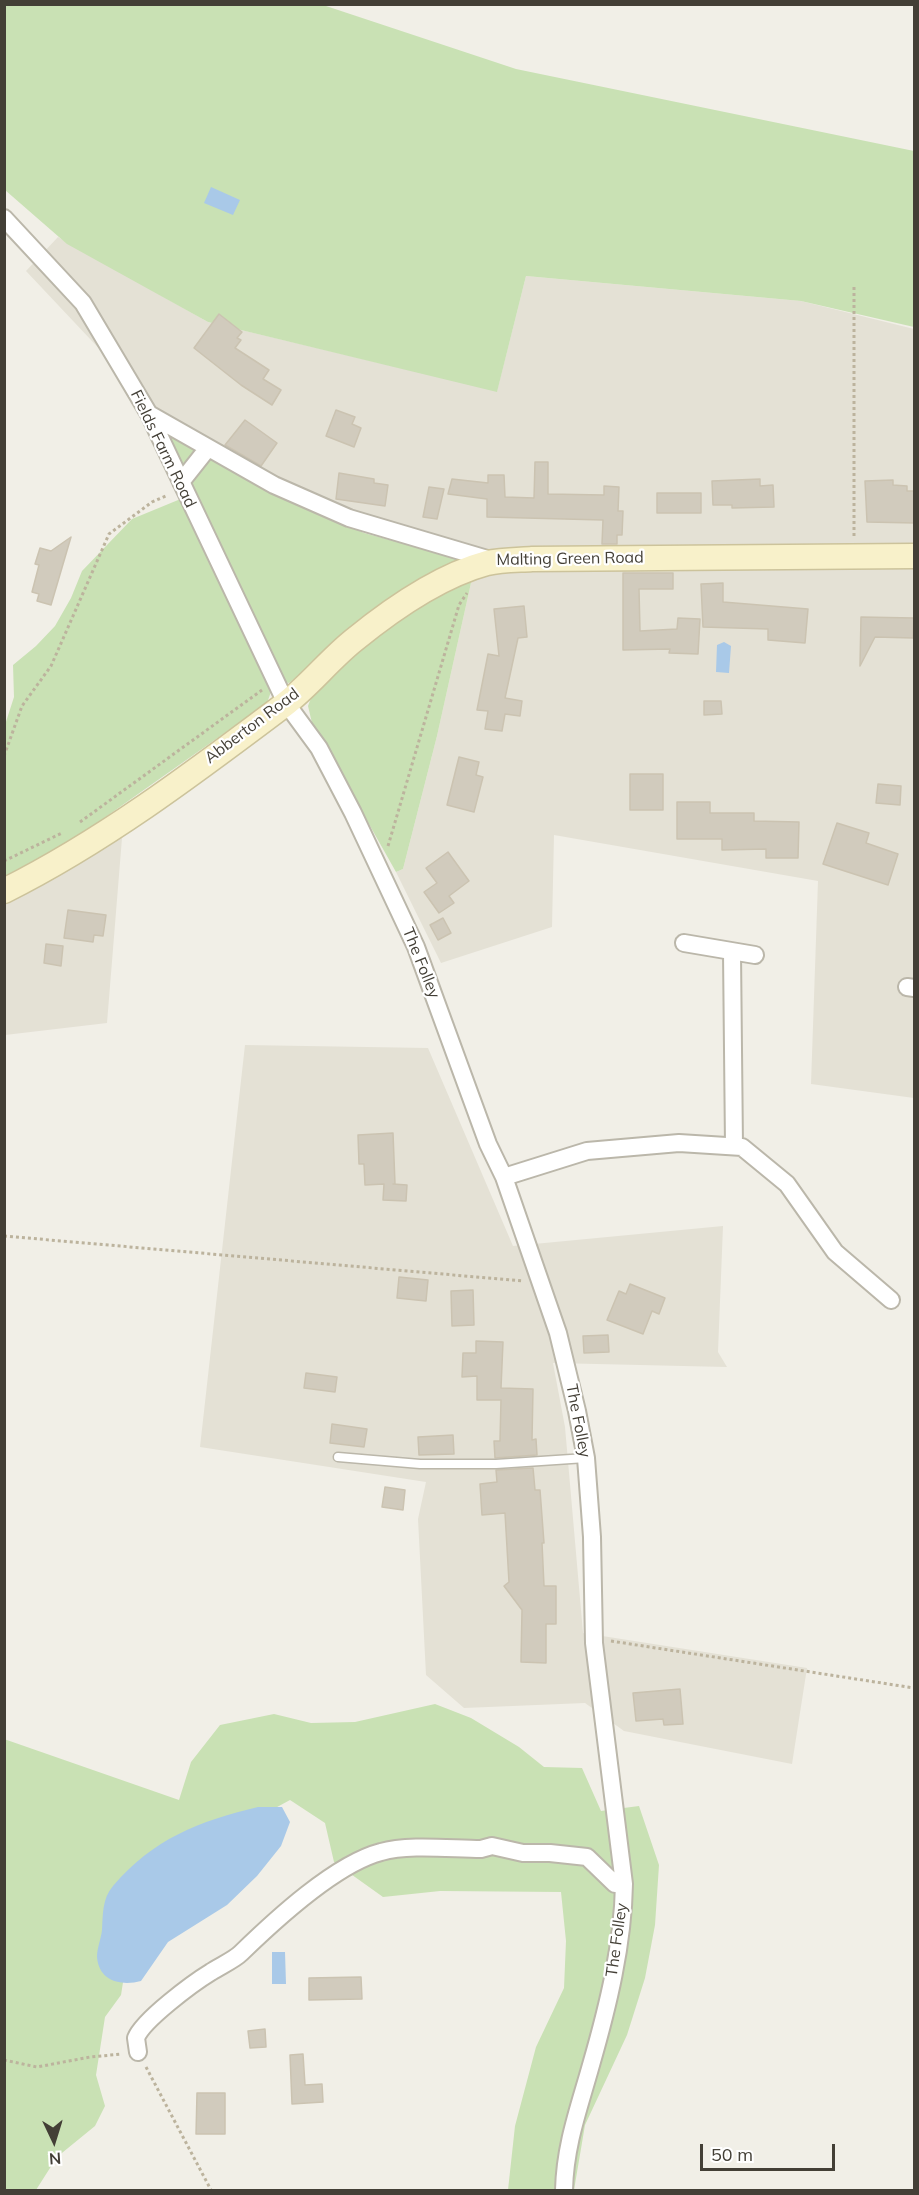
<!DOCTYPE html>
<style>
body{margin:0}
#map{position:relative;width:919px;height:2195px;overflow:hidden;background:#f1efe7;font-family:Mulish,sans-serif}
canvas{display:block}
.frame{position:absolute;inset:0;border:6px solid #433f36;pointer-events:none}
.north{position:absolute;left:24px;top:2111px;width:60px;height:60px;-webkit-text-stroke:4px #fff;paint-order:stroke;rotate:176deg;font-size:16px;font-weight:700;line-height:24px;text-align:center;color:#433f36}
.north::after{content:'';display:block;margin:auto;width:21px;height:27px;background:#433f36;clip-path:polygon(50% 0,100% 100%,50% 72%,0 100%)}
.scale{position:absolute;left:700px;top:2144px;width:135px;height:27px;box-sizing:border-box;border:3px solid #433f36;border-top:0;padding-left:8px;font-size:18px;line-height:21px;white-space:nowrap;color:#433f36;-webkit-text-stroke:4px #fff;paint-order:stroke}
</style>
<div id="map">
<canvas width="919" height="2195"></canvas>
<div class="frame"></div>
<div class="north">N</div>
<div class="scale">50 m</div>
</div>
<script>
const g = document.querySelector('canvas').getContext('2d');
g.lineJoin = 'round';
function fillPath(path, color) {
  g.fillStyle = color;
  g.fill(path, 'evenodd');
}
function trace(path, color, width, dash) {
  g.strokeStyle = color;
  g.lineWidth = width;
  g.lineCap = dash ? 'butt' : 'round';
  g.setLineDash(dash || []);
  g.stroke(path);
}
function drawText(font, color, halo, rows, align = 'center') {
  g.font = font + ' Mulish,sans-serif';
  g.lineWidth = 4.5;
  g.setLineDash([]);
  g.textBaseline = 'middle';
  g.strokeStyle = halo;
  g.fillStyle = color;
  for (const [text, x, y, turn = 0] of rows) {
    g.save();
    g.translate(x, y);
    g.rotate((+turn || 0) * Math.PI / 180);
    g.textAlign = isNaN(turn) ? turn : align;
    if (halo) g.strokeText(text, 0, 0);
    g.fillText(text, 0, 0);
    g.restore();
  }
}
const residential = new Path2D(`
 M58 237 208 322 497 391 526 276 801 301 914 329V1098L811 1084 818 881 554 835 552 927 441 963 396 872 403 869 437 736 473 574 453 557 364 533 270 490 161 430 107 357 26 271Z
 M107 817 122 838 107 1023 5 1035V884L29 871Z
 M245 1045 428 1048 513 1246 723 1226 718 1352 727 1367 553 1363 565 1427 583 1633 807 1668 792 1764 624 1731 585 1703 464 1708 426 1675 418 1519 426 1482 200 1447Z`);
const green = new Path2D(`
 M5 5H323L516 69 914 151V327L801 301 526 276 497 392 208 322 67 244 5 190Z
 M161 430 270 490 364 533 453 557 458 562 343 640 289 683 284 682Z
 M183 498 272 689 267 703 29 871 5 884 4 728 14 697 13 665 36 646 55 626 71 598 82 571 132 519Z
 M473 574 437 736 403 869 396 872 312 723 308 706 314 690 359 649 423 598Z
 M435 1704 471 1718 519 1747 544 1767 582 1768 601 1811 639 1806 659 1865 655 1925 645 1978 627 2035 585 2125 574 2190H508L515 2126 536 2047 564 1988 566 1941 561 1892 440 1891 383 1897 334 1862 325 1823 290 1800 211 1843 127 1957 121 1995 105 2017 96 2075 105 2106 95 2126 57 2157 36 2190H5L4 1739 179 1800 191 1762 220 1725 274 1714 311 1723 355 1722Z`);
const water = new Path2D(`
 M211 187 240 200 233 215 204 203Z
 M724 642 731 646 729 673 716 672 717 645Z
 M258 1807H282L290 1822 281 1846 257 1876 227 1905 168 1942 141 1981C122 1986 99 1982 97 1957 97 1948 101 1939 102 1930 103 1914 102 1899 113 1886 153 1839 199 1821 258 1807Z
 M272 1952H285L286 1984H272Z`);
const building = new Path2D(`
 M219 314 242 332 237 338 241 340 235 348 269 370 263 379 281 390 272 405 241 385 194 348Z
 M336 410 355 417 352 424 361 428 354 447 326 436Z
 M245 420 277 443 261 466 225 445Z
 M535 462H548V494L604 495V486L619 487 618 511H623L622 535H617V544H602L603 520 487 517V499L448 494 452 479 488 483V475H504L505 497 534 498Z
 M339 473 374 479V483L388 485 385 506 336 499Z
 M760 479V486L773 485 774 507 732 508V505H713L712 481Z
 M893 480V485L907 486V491H915V523L867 522 865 481Z
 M429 487 444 489 437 519 423 517Z
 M657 493H701V513H657Z
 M71 537 51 605 37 601 39 594 32 592 39 565 35 564 40 548 51 551Z
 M623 573H673V589H639L640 631 677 629 678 618 700 619 698 654 669 653 670 649 623 650Z
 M723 583V602L808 609 805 643 768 640V629L703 627 701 584Z
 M524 606 527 637 518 638 505 698 522 701 520 716 505 714 502 731 485 729 488 711 477 710 488 654 499 656 494 609Z
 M861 617 914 618 913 638 875 637 860 666Z
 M704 701H721L722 714 704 715Z
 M459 757 479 762 476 775 483 777 474 812 447 805Z
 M630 774H663V810H630Z
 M878 784 901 786 900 805 876 803Z
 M677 802H710V813H754V821L799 822 798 858H766V849L722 850V839H677Z
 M837 823 869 833 866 843 898 854 888 885 823 864Z
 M448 852 469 881 449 896 454 903 439 913 424 892 437 883 426 868Z
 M68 910 106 915 103 936 94 935 93 942 64 938Z
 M443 918 451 933 438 940 430 925Z
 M46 944 63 946 61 966 44 963Z
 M393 1133 395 1184H393L407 1185 406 1201 383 1200 384 1184 365 1185 364 1164H359L358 1135Z
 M399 1277 428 1280 426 1301 397 1298Z
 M630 1284 665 1298 659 1314 652 1311 643 1334 607 1320 619 1291 626 1294Z
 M473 1290 474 1325 452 1326 451 1291Z
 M608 1335 609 1352 584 1353 583 1336Z
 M476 1341 503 1342 501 1388 533 1389 532 1440 536 1439 537 1455 495 1458 494 1441H500L501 1400H477V1376L462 1377 463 1353H476Z
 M306 1373 337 1377 335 1392 304 1388Z
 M332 1424 367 1429 364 1447 330 1443Z
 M453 1435 454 1454 419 1455 418 1437Z
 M533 1468 535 1490H540L544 1543H542L544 1586H556V1624H546V1663L521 1662 522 1610 504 1586 509 1582 505 1513 482 1515 480 1484 497 1482 496 1470Z
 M385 1487 405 1490 403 1510 382 1507Z
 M680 1689 683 1724 664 1725 663 1719 636 1721 633 1693Z
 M361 1977 362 1999 309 2000V1978Z
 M265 2029 266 2047 250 2048 248 2031Z
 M303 2054 305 2085 322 2084 323 2102 292 2104 290 2055Z
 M197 2093H225V2134H196Z`);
const path = new Path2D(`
 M854 536V284
 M4 756 22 706 51 666 109 534 152 502 168 495
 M80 822 262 690
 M388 846 459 605 467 593
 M4 861 62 833
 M4 1236 523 1281
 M611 1641 914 1688
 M4 2060 37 2067 90 2057 122 2054
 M146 2067 211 2190`);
const lane = new Path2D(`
 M338 1457 420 1464H496L586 1458`);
const street = new Path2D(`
 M4 218 83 303 149 414 286 703 319 748 353 813 416 947 488 1144 504 1177 558 1333 577 1411 586 1458 592 1537 594 1643 624 1884C623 1945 608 2006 591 2065 579 2108 565 2145 564 2190
 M149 414 274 485 349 518 494 561
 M181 482 208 448
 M684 943 755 955
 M732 953 734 1146
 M907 987 914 988
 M504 1177 587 1151 679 1143 742 1147 787 1184 835 1252 891 1300
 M138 2052 136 2038C143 2020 193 1983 211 1972 220 1966 234 1960 241 1953 275 1920 335 1864 381 1852 408 1844 452 1849 481 1849L492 1846 523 1853H550L587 1857 615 1884H624`);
const secondary = new Path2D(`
 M4 891C104 841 195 772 284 705 309 686 329 660 354 640 392 609 439 576 487 563 501 560 517 560 532 559L914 556`);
const streetNames = [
 ["Fields Farm Road",163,449,64],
 ["Malting Green Road",570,559,-1],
 ["Abberton Road",252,726,-37],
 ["The Folley",421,963,68],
 ["The Folley",578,1421,79],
 ["The Folley",617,1940,-82]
];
fillPath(residential, '#e4e1d5');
fillPath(green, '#c9e1b4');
fillPath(water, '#a9c9e8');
fillPath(building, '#d1cbbd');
trace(building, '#cbc3b1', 1.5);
trace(lane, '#bbb7aa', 11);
trace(street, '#bbb7aa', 20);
trace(secondary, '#ccc39b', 27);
trace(path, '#bcb39d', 3, [3, 3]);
trace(lane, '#fff', 8);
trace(street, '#fff', 16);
trace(secondary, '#f8f1ca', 24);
drawText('16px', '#433f36', '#fff', streetNames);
</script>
